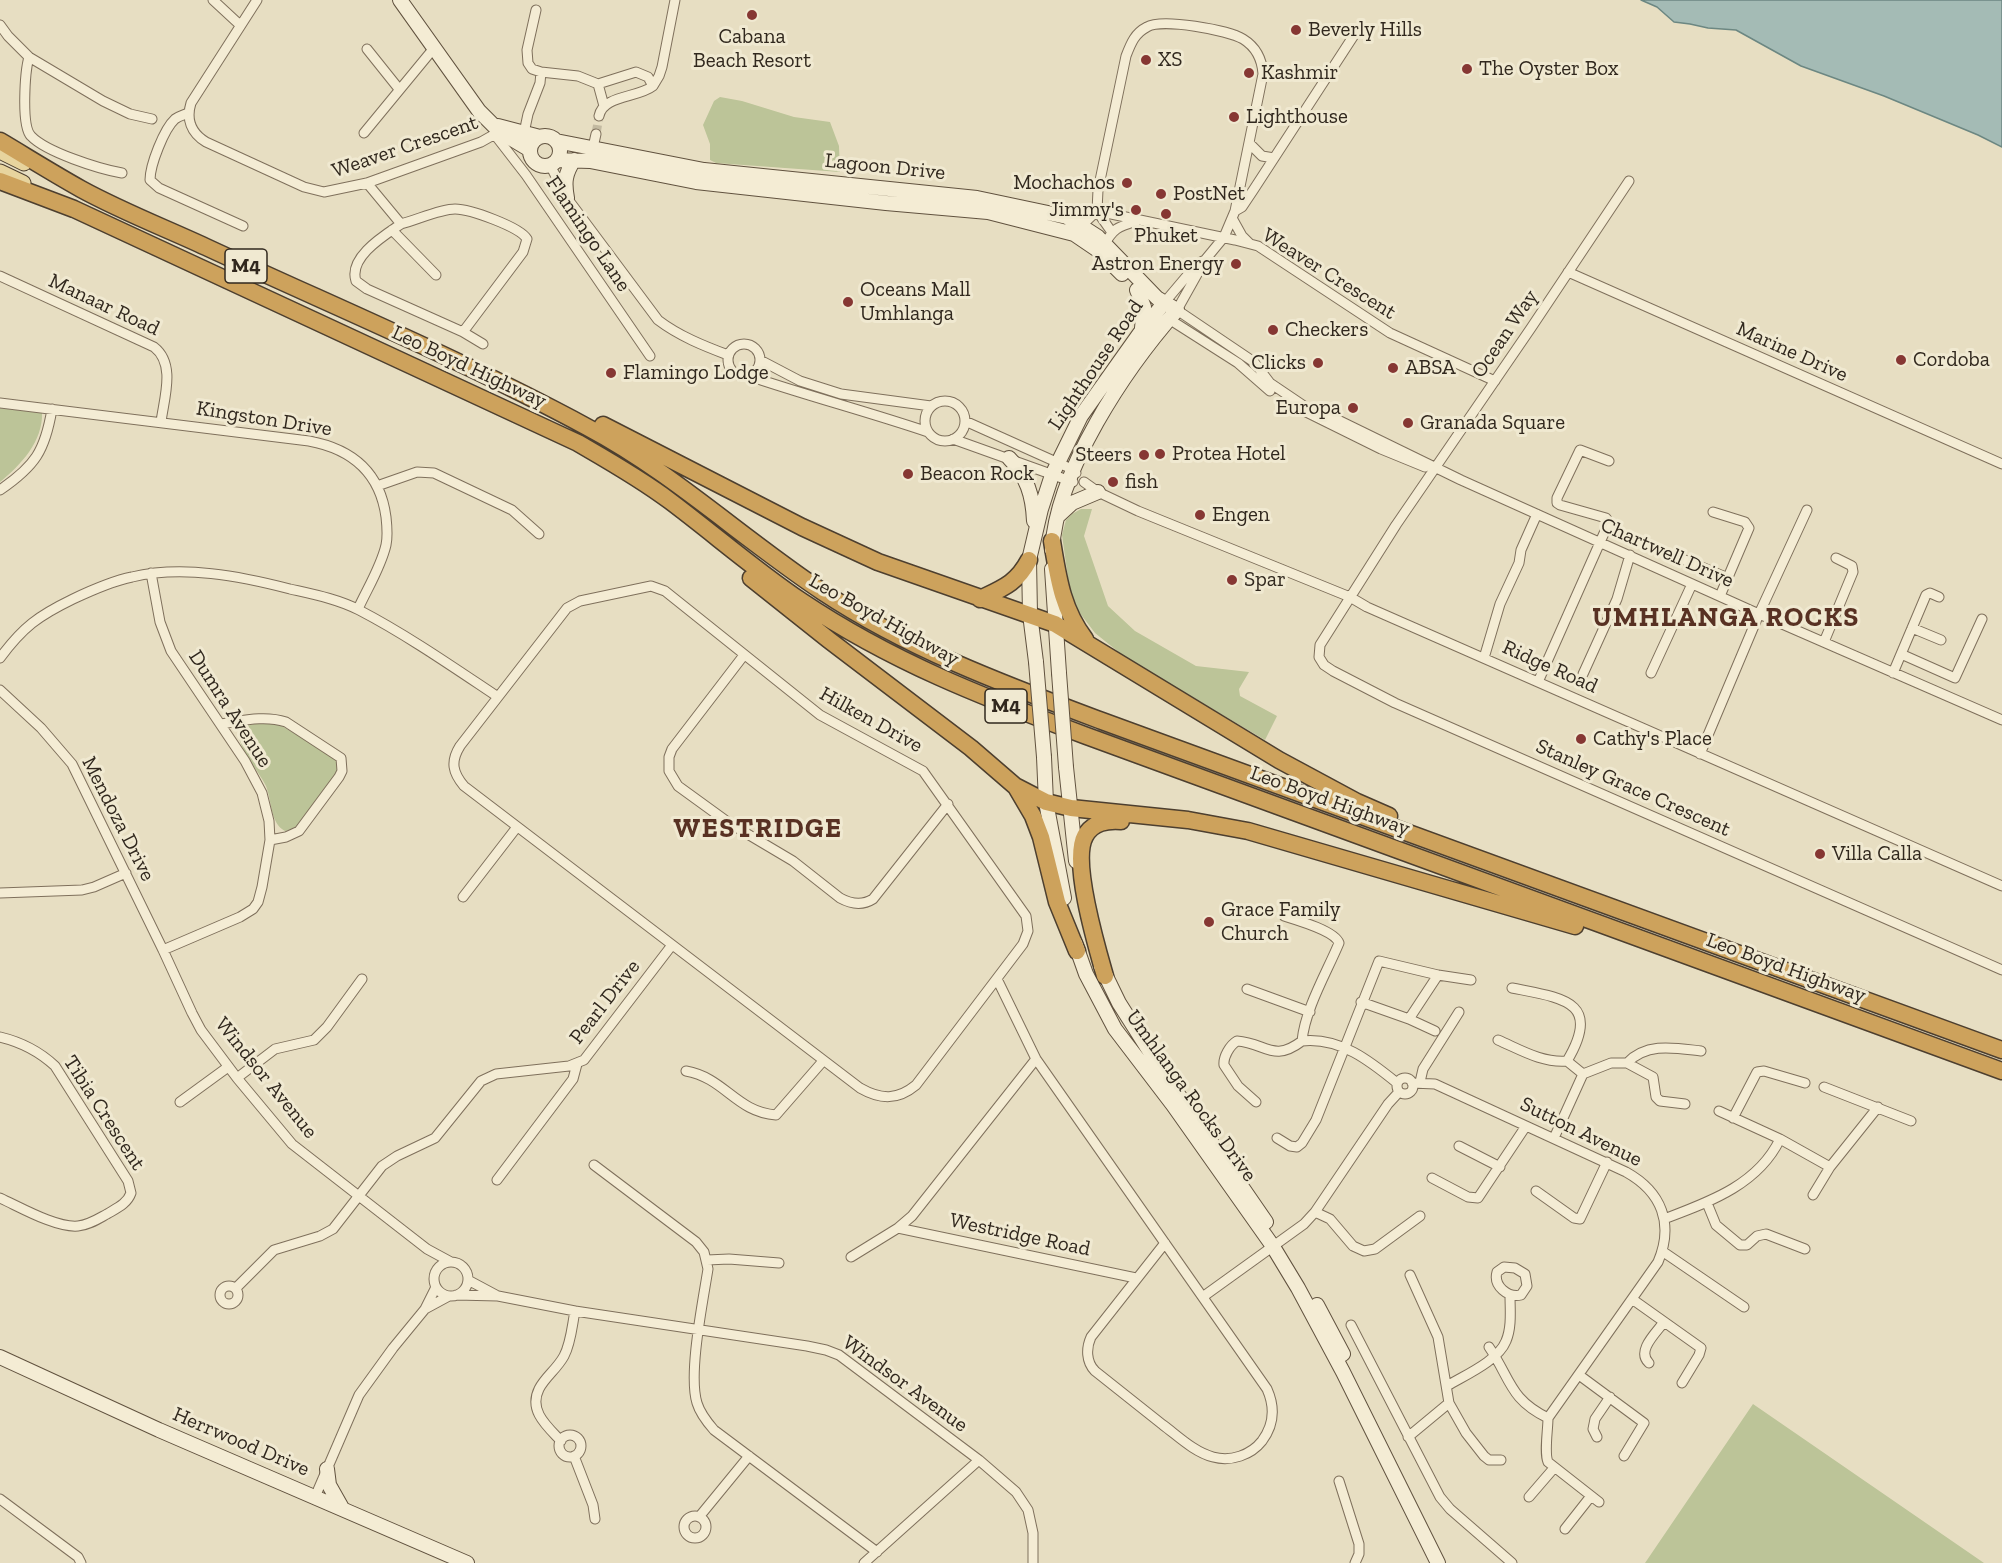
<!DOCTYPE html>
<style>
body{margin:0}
canvas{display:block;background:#e7dec2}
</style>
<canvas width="2002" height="1563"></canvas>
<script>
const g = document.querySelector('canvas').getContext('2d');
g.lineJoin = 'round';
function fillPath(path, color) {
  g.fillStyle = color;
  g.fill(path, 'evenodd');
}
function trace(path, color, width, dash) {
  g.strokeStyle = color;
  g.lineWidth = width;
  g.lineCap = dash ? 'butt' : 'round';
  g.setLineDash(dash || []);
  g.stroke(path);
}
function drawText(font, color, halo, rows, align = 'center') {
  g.font = font + ' "Zilla Slab",serif';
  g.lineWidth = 6;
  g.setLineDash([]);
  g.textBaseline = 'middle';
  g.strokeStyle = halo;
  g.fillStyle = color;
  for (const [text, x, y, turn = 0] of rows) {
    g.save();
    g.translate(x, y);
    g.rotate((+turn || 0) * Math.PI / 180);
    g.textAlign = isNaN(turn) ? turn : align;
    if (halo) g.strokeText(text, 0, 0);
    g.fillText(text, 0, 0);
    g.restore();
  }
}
const green = new Path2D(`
 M720 97 742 101 794 117 830 122 839 146 840 172 716 163 710 160V144L703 125 714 101Z
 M0 408 42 413C43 441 21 465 0 482Z
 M1081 509H1092L1084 536 1108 606 1135 631 1196 666 1249 672 1239 689 1240 696 1277 716 1265 740 1126 658 1095 633 1076 608 1070 592 1062 535 1066 520 1072 514Z
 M254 724H275L282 726 333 757 339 764 337 774 298 826 292 830 285 831C270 823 272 801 266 786 259 771 234 744 239 728Z
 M1753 1404 1984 1563H1645Z`);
const water = new Path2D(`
 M1641 0H2002V147L1978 135 1884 96 1801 66 1736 30 1708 28 1690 24 1674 22 1657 7Z`);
const streetTunnel = new Path2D(`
 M596 134 599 116`);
const street = new Path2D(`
 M213 0 240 25
 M257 0 191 103C186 119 191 133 206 142L304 187 324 192 367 183 481 142 504 129
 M536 10 527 50 528 63 532 69 541 72
 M0 25 8 36 29 57 103 101 130 114 152 119
 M367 49 399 89
 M29 57C25 71 21 126 31 136 46 152 99 169 122 173
 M598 84 604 106
 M653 86 659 76 662 67 675 0
 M188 113C184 115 179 116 175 119 164 129 150 165 150 180L159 188 243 226
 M364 133 434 48
 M524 133 528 114 540 83 541 72 578 76 598 84 636 72 648 77 653 86C638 98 603 95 599 116
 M495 135 526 175 650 356
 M1249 143 1262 156 1274 158
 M592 152 596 134
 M550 165 567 198 658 320C679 336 704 346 728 355
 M1629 181 1531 328 1396 525 1320 645 1319 657 1324 665 1333 671 1395 703 2002 970
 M367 183 401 224C417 220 440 209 455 209 470 209 520 227 527 239L523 252 463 332
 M1097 211 1235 240 1258 246 1390 333 1495 381
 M1097 211 1111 231
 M1235 211 1242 207 1254 189 1358 29
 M1232 218 1242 236 1249 243
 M401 224C385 235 348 257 356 281L367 289 463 332 483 344
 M1079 228 1097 211 1098 190 1126 56C1131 43 1135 33 1147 27 1162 18 1228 30 1243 39 1256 47 1262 59 1263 74L1235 211 1224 237 1205 260 1177 310 1254 362 1270 383 1307 408 1338 420 1461 480 1759 614 2002 720
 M392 230 436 275
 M1103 246C1114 228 1117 227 1137 221
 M1568 272 2002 464
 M0 276 154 347C176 364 164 398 161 422
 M1164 303 1197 264 1205 260
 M1169 319 1238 363 1270 391
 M728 360a16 16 0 1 1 32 0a16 16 0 1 1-32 0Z
 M760 360 800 381 841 394 931 406
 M749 376C808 396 869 412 928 432
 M925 421a20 20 0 1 1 40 0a20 20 0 1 1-40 0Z
 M1286 402 1381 449 1425 467
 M0 403 309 441C352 449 380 472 386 517 387 526 388 536 386 545 381 567 367 589 358 609
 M965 421 1074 470 1076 473
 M953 439 1073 482
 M1084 482 1098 492 1138 511 1350 597 1367 607 2002 886
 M377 486 417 472 434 473 512 510 539 534
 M0 490C35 466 45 451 52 409
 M1713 512 1745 522 1749 528 1720 596
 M1680 558 1728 578
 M151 573 160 622 171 651 245 761 262 793 269 821 270 840 262 887 258 902 253 909 240 917 163 950
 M651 586 665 591 820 715 923 771 1026 916 1028 931 1023 944 916 1085C898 1100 881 1100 860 1088L464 786C453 773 450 762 460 746L567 608 580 601Z
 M1912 628 1941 640
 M1824 642 1853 572 1852 566 1836 558
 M1901 654 1955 678 1982 619
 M744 655 672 749 669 757V771L678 786 729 823 793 861 840 898C851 904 862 906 873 899L948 804
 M0 658C23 627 38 616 73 599 92 590 112 581 132 577 183 565 240 576 290 589 312 594 338 599 359 610 407 635 453 667 498 697
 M1484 658 1500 604 1519 563 1521 550 1537 514
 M1651 673 1692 584
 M1893 673 1926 595 1930 593 1939 597
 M1583 674 1617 599 1630 555
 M1538 682 1609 522 1606 518 1560 505 1557 503V498L1580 450 1609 461
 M0 690 41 728 72 764 163 950 192 1013 201 1030 237 1078 292 1144 427 1249 451 1262
 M221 724C242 721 264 715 286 722L341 758 342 771 339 777 299 831 286 837 270 840
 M1700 754 1759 614 1807 510
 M0 893 82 890 94 887 126 873
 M463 897 517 827
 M997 979 1036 1059 1267 1389C1275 1407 1274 1425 1262 1441 1251 1455 1231 1462 1213 1457 1194 1452 1178 1436 1163 1425 1140 1407 1118 1389 1095 1371 1086 1362 1086 1348 1091 1337L1165 1243
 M1512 988C1562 998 1603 1001 1567 1061
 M1247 989 1310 1012
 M1361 1002 1409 1019 1435 1031
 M1409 1019 1438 975
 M0 1037C21 1042 39 1051 55 1066L128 1181 131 1193C127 1204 117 1208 107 1214 98 1219 89 1225 78 1226 56 1228 20 1207 0 1198
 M1498 1040C1521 1050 1542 1063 1567 1061L1583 1074
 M1302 1041C1340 1037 1370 1061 1397 1083
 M1627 1063C1647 1042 1675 1048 1701 1051
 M686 1071C725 1078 736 1112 776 1115L823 1061
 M237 1078 275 1049 314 1040 327 1027 362 979
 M1397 1086a8 8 0 1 1 16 0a8 8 0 1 1-16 0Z
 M1420 1082 1423 1069 1459 1012
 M1412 1083 1435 1084 1626 1172C1662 1192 1674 1224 1658 1262L1548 1418
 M1824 1087 1911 1121
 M180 1102 228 1067
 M1256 1102 1238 1086 1224 1065C1223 1057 1230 1045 1237 1041 1266 1043 1273 1063 1302 1041 1305 1009 1327 972 1339 943 1335 931 1297 920 1284 916
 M1719 1111 1780 1139 1830 1167
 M1733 1118 1757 1072 1764 1071 1805 1083
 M1277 1138 1290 1146 1297 1147 1302 1143 1316 1120 1379 961 1438 975 1471 980
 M1554 1138 1583 1074 1611 1063H1627L1653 1077 1656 1097 1660 1101 1685 1104
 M1459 1146 1500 1167
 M594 1165 696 1242 704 1252 708 1269C703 1301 688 1374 697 1403 700 1413 707 1422 714 1430L877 1552
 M1432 1178 1468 1197 1478 1198 1526 1126
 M497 1180 573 1079 577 1064
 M1536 1191 1574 1218 1580 1219 1607 1162
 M1813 1195 1830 1167 1878 1107
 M1707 1203 1716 1225 1740 1245H1747L1757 1236 1766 1234 1805 1249
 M1315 1212 1330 1219 1353 1246 1364 1251 1375 1249 1420 1216
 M1664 1219C1709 1202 1758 1185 1780 1139
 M898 1228 1136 1278
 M1662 1251 1744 1307
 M851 1257 898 1228 912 1216 1036 1059
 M707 1260 729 1259 779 1263
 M434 1279a17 17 0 1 1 34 0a17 17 0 1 1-34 0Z
 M1504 1267 1515 1268 1525 1274 1527 1286 1521 1295C1508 1298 1493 1286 1497 1272Z
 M1410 1275 1438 1337 1449 1403 1466 1433 1484 1456 1489 1460H1501
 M468 1280 496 1295
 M220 1295a9 9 0 1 1 18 0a9 9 0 1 1-18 0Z
 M236 1288 274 1250 320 1236 333 1229 382 1166 397 1156 435 1138 481 1081 496 1074 569 1066 584 1060 672 945
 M456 1295 498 1296 575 1311 807 1346 826 1350 839 1355 979 1460 1016 1492 1028 1510 1033 1533V1563
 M1204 1296 1304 1224 1315 1212 1388 1104 1399 1092
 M1632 1299 1701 1348 1699 1355 1682 1383
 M425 1309 449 1296
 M1351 1325 1440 1497 1450 1509 1512 1563
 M1489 1347C1511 1379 1509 1399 1548 1418
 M1649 1363C1636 1351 1656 1333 1664 1322
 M1579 1375 1644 1423 1624 1456
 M1447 1386C1465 1375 1498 1361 1506 1341 1512 1327 1510 1310 1510 1295
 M1548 1418C1548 1430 1544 1453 1548 1462L1599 1502
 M559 1446a11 11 0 1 1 22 0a11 11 0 1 1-22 0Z
 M1408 1437 1449 1403
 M1597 1437 1593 1429 1595 1419 1610 1397
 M561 1441C548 1427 528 1411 539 1389 545 1377 557 1369 564 1356 571 1343 572 1326 575 1311
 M574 1456 593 1505 595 1519
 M1339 1481 1359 1544V1554L1355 1563
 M315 1497 359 1395 393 1348 425 1309 436 1287
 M1529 1497 1554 1468
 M0 1499 78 1557 81 1563
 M684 1527a11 11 0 1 1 22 0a11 11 0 1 1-22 0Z
 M699 1517 749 1456
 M1565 1529 1591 1496
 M864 1563 979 1460`);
const secondary = new Path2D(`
 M400 0 479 111 500 132 530 150
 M498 126 540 137
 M530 151a15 15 0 1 1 30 0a15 15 0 1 1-30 0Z
 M556 141 704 170 977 198 1067 217 1098 237 1157 298 1177 310C1125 369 1057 470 1052 550
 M557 160 590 161 696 182 886 203 988 212 1074 234 1099 251 1122 274
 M567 198C564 182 565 174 574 160
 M1137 290 1144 307 1142 328
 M1009 458C1027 476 1033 496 1034 521
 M1059 515 1072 503 1098 492
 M1052 569 1059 673
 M1036 662 1030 614 1029 560 1041 509 1052 475 1081 416 1140 333 1164 303
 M1044 757 1046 802 1064 898
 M1066 767 1076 861
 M1075 943 1086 974 1115 1029 1173 1105 1272 1245 1298 1288 1343 1372 1438 1563
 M1101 966 1119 1003 1164 1074 1266 1222
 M1317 1305 1343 1354
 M0 1357 159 1430 467 1563
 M327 1469 329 1485 342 1508`);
const primary = new Path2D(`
 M0 151 24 163
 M0 172 23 183`);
const highway = new Path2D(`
 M0 141C27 157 54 174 81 189 121 211 165 228 206 247 333 306 463 360 587 427 672 472 743 539 823 592 909 649 1006 685 1102 721L2002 1050
 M0 181 74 209 578 443C609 461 641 479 670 501 714 534 755 570 801 601 892 662 983 697 1084 735L2002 1071
 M603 425 802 527 878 562 1055 624 1279 760 1357 802 1389 816
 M1052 541C1058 577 1062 609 1085 639
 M751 578 829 640 971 748 1015 786 1046 802 1071 808 1188 820 1248 831 1575 926
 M980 599C1003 588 1017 583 1029 560
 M1016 787 1033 816 1041 837 1057 902 1077 951
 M1105 976C1097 948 1071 861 1085 836 1093 822 1107 820 1121 821`);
const secondaryBridge = new Path2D(`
 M1036 662 1044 757
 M1059 673 1066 767`);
const markers = [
 [752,15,6,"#863733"],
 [1296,30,6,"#863733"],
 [1146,60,6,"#863733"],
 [1467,69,6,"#863733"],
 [1249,73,6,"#863733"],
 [1234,117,6,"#863733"],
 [1127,183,6,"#863733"],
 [1161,194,6,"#863733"],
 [1136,210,6,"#863733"],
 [1166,214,6,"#863733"],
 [1236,264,6,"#863733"],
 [848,302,6,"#863733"],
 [1273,330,6,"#863733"],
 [1901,360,6,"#863733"],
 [1318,363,6,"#863733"],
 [1393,368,6,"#863733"],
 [611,373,6,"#863733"],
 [1353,408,6,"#863733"],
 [1408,423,6,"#863733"],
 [1160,454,6,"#863733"],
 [1144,455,6,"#863733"],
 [908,474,6,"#863733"],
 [1113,482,6,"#863733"],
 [1200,515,6,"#863733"],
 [1232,580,6,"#863733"],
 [1581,739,6,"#863733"],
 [1820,854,6,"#863733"],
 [1209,922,6,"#863733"]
];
const shields = [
 [246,266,42],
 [1006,706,42]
];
const shieldNames = [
 ["M4",246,266],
 ["M4",1006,706]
];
const poiNames = [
 ["Beverly Hills",1308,30],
 ["Cabana",752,37,"center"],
 ["Beach Resort",752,61,"center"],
 ["XS",1158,60],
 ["The Oyster Box",1479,69],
 ["Kashmir",1261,73],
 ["Lighthouse",1246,117],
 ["Mochachos",1115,183,"right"],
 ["PostNet",1173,194],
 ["Jimmy's",1124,210,"right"],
 ["Phuket",1166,236,"center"],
 ["Astron Energy",1224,264,"right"],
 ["Oceans Mall",860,290],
 ["Umhlanga",860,314],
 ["Checkers",1285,330],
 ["Cordoba",1913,360],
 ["Clicks",1306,363,"right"],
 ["ABSA",1405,368],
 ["Flamingo Lodge",623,373],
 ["Europa",1341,408,"right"],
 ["Granada Square",1420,423],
 ["Protea Hotel",1172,454],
 ["Steers",1132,455,"right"],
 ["Beacon Rock",920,474],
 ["fish",1125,482],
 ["Engen",1212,515],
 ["Spar",1244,580],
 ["Cathy's Place",1593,739],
 ["Villa Calla",1832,854],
 ["Grace Family",1221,910],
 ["Church",1221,934]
];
const streetNames = [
 ["Weaver Crescent",405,147,-19],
 ["Lagoon Drive",885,167,6],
 ["Flamingo Lane",588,234,56],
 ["Weaver Crescent",1329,274,32],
 ["Manaar Road",104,305,25],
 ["Ocean Way",1505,334,-56],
 ["Marine Drive",1792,352,24],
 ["Lighthouse Road",1096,365,-56],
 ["Leo Boyd Highway",469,367,25],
 ["Kingston Drive",264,419,9],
 ["Chartwell Drive",1667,553,24],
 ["Leo Boyd Highway",884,620,29],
 ["Ridge Road",1550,667,24],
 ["Dumra Avenue",230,709,57],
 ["Hilken Drive",871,720,29],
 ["Stanley Grace Crescent",1633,788,24],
 ["Leo Boyd Highway",1330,801,20],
 ["Mendoza Drive",118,819,63],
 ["Leo Boyd Highway",1786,968,20],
 ["Pearl Drive",605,1002,-52],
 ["Windsor Avenue",266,1078,51],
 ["Umhlanga Rocks Drive",1191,1096,54],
 ["Tibia Crescent",104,1113,57],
 ["Sutton Avenue",1581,1132,26],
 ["Westridge Road",1020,1235,12],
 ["Windsor Avenue",905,1384,36],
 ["Herrwood Drive",241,1442,23]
];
const districtNames = [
 ["UMHLANGA ROCKS",1726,618],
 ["WESTRIDGE",758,829]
];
fillPath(green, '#bcc498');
fillPath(water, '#a4bbb5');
trace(water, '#6c8782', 1.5);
trace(streetTunnel, '#c3baa1', 9, [9, 4.5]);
trace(street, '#7f705c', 11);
trace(secondary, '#61523f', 16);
trace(primary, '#4d3f2f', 17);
trace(highway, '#4d3f2f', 19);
trace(street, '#f4ecd4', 9);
trace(secondary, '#f4ecd4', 14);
trace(primary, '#e7d49e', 15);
trace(highway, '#cda25c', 16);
trace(secondaryBridge, '#61523f', 16, []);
trace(secondaryBridge, '#f4ecd4', 14);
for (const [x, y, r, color] of markers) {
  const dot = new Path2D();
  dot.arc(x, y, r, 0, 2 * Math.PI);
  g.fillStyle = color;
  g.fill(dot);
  trace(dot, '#f0e9d1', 2);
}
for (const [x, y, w] of shields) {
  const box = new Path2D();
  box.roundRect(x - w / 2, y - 17, w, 34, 4.5);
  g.fillStyle = '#f0e9d1';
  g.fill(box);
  trace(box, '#31281e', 1.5);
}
drawText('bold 20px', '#31281e', null, shieldNames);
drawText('21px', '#31281e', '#f0e9d1', poiNames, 'left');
drawText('21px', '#31281e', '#f0e9d1', streetNames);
g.letterSpacing = '1.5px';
drawText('bold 27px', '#583123', '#f0e9d1', districtNames);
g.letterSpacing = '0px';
</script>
